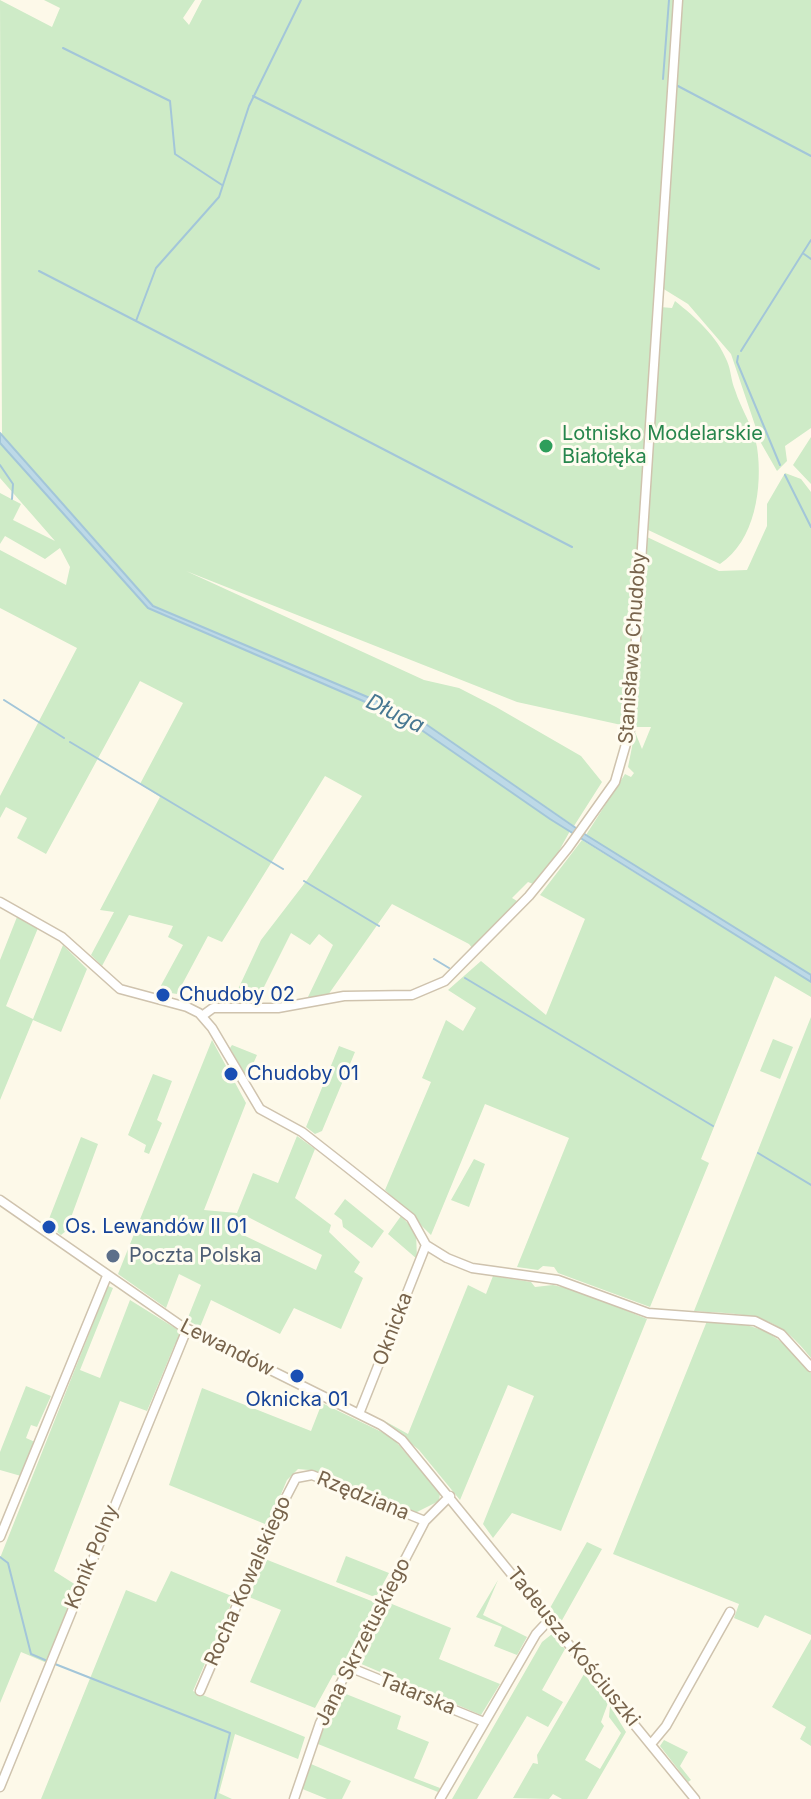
<!DOCTYPE html>
<meta charset="utf-8">
<style>
body{margin:0}
canvas{display:block;background:#fdf9e9}
</style>
<canvas width="811" height="1799"></canvas>
<script>
const g = document.querySelector('canvas').getContext('2d');
g.lineJoin = 'round';
function fillPath(path, color) {
  g.fillStyle = color;
  g.fill(path, 'evenodd');
}
function trace(path, color, width, dash) {
  g.strokeStyle = color;
  g.lineWidth = width;
  g.lineCap = dash ? 'butt' : 'round';
  g.setLineDash(dash || []);
  g.stroke(path);
}
function drawText(font, color, halo, rows, align = 'center') {
  g.font = font + ' Inter,sans-serif';
  g.lineWidth = 6;
  g.setLineDash([]);
  g.textBaseline = 'middle';
  g.strokeStyle = halo;
  g.fillStyle = color;
  for (const [text, x, y, turn = 0] of rows) {
    g.save();
    g.translate(x, y);
    g.rotate((+turn || 0) * Math.PI / 180);
    g.textAlign = isNaN(turn) ? turn : align;
    if (halo) g.strokeText(text, 0, 0);
    g.fillText(text, 0, 0);
    g.restore();
  }
}
const green = new Path2D(`
 M0 0 52 27 60 8 44 0H195L183 18 189 25 202 0H674L626 726 517 702 186 571 424 680 459 688 496 707 581 756 602 782 574 826 417 718 153 606 2 436Z
 M683 0H811V428L785 446 787 461 777 471 761 443 731 354 688 304 662 288Z
 M675 301C695 317 717 336 727 361 731 370 731 381 735 390 741 409 754 428 757 447 763 487 755 541 720 564L644 528 660 307 672 308Z
 M811 437V484L793 465Z
 M0 443 148 608 407 720 429 733 570 831 555 858 533 884 528 882 512 898 517 901 473 949 469 944 392 904 328 995 307 999 333 945 319 934 310 945 291 933 257 1001 233 1000 261 940 307 880 362 796 325 776 222 942 208 936 177 994 158 991 183 945 168 937 173 926 129 915 102 966 91 955 114 912 100 910 160 797 140 784 183 703 140 681 46 854 17 838 27 818 6 807 0 818V796L77 648 0 608V550L66 585 70 567 60 548 45 559 5 536 0 544V493L21 504 13 520 55 541 0 478Z
 M785 473 801 479 811 492V975L586 835 625 774 631 777 634 773 628 767 635 732 642 749 651 727H633L647 537 719 571 747 570 767 526V504Z
 M582 840 811 982V997L775 976 701 1159 709 1163 650 1307 558 1273 554 1267 543 1266 538 1270 517 1267 569 1138 485 1104 431 1235 385 1190 431 1082 422 1078 446 1020 463 1031 476 1008 448 990 481 961 546 1015 585 919 540 895Z
 M17 917 38 928 6 1006 33 1019 63 945 87 969 61 1032 33 1020 0 1100V960Z
 M811 1017V1358C775 1311 748 1315 694 1311Z
 M773 1039 793 1047 780 1079 760 1071Z
 M212 1040 246 1103 204 1210 237 1213 253 1173 278 1183 297 1136 315 1149 295 1198 331 1225 329 1232 360 1262 354 1272 363 1278 341 1329 294 1308 280 1334 211 1300 200 1327 187 1320 201 1285 179 1274 166 1308 118 1274ZM246 1216 322 1255 316 1270 239 1233Z
 M232 1045 257 1055 247 1078 230 1048Z
 M339 1046 355 1052 322 1131 315 1134 306 1127Z
 M153 1074 172 1081 157 1120 162 1123 149 1154 144 1152 146 1145 128 1135Z
 M81 1137 98 1144 66 1231 61 1235 47 1224Z
 M474 1159 485 1164 469 1207 451 1200Z
 M345 1199 384 1231 372 1248 343 1227 342 1220 334 1214Z
 M401 1216 416 1232 417 1259 388 1234Z
 M493 1276 531 1282 535 1287 553 1285 578 1291 647 1319 561 1531 512 1513 493 1538 483 1524 534 1396 508 1385 460 1500 419 1450 383 1420 408 1434 468 1285 486 1294Z
 M108 1286 113 1288 80 1370 100 1378 130 1300 183 1333 175 1344 147 1411 120 1401 54 1571 76 1585 47 1663 21 1652 0 1703V1558Z
 M707 1321C762 1324 775 1330 811 1373V1635L765 1615 758 1628 734 1618 739 1604 613 1554Z
 M26 1386 51 1396 37 1427 31 1425 26 1438 35 1442 21 1476 0 1470V1452Z
 M202 1388 311 1431 322 1403 392 1437 440 1493 439 1501 415 1513 309 1470 298 1469 287 1480 270 1520 265 1524 169 1485Z
 M587 1542 602 1549 561 1622 550 1608Z
 M346 1556 389 1573 377 1595 372 1596 336 1582Z
 M265 1559 379 1604 339 1676 333 1675 315 1708 250 1682 281 1610 249 1597Z
 M171 1571 234 1597 193 1691 305 1737 298 1759 235 1734 219 1793 232 1799H41L126 1590 156 1602Z
 M498 1580 483 1615 527 1637 517 1655 494 1646 502 1627 476 1617Z
 M387 1602 451 1628 439 1659 500 1684 481 1715 359 1663Z
 M552 1634 565 1649 542 1690 563 1702 548 1727 527 1716 477 1799H452L542 1642Z
 M811 1639V1746L800 1739 806 1727 772 1707Z
 M584 1674 608 1703 601 1722 604 1726 585 1760 600 1769 621 1733 609 1717 610 1706 626 1732 587 1799H562L553 1794 549 1799 513 1798 533 1763 538 1764 537 1755Z
 M341 1692 401 1716 397 1729 429 1742 414 1778 440 1788 438 1792 318 1744 329 1713Z
 M664 1740 688 1752 680 1766 691 1780 688 1782 660 1746Z
 M311 1764 351 1781 342 1799H327L300 1788Z`);
const water = new Path2D(`
 M0 433 153 606 417 718 586 835 811 975V982L550 819 407 720 148 608 0 443Z`);
const stream = new Path2D(`
 M63 48 170 101 175 154 222 185
 M663 79 669 0
 M676 85 811 156
 M253 96 599 269
 M804 254 811 259
 M39 271 136 321 156 268 219 197 249 106 301 0
 M136 321 572 547
 M741 351 811 240
 M738 356 737 362 780 465
 M0 465 13 484 12 499
 M785 475 811 527
 M4 700 64 738
 M70 742 283 869
 M304 881 379 926
 M434 959 449 968
 M465 978 713 1126
 M758 1153 811 1185
 M0 1557 8 1563 31 1654 45 1660
 M55 1664 230 1733 215 1799`);
const minor = new Path2D(`
 M0 902 62 937 120 989 187 1007 199 1013 212 1028 260 1109 302 1132 348 1168 411 1218 426 1245 447 1258 472 1268 558 1280 648 1313 755 1321 781 1334 811 1367
 M202 1016 213 1008H278L344 996 412 995 445 981 529 896 568 848 615 782 630 730 678 0
 M0 1200 180 1325 381 1425 402 1440 695 1799
 M359 1414 426 1245
 M0 1537 107 1276
 M349 1667 484 1722
 M200 1691 270 1528 296 1478 312 1475 425 1521
 M651 1744 666 1726 730 1612
 M0 1787 187 1329
 M294 1799 320 1723 425 1521 450 1496
 M440 1799 536 1634 550 1619`);
const markers = [
 [546,446,8,"#2e9e5b"],
 [163,995,8,"#1a4fb4"],
 [231,1074,8,"#1a4fb4"],
 [49,1227,8,"#1a4fb4"],
 [113,1256,8,"#5c6f8a"],
 [297,1376,8,"#1a4fb4"]
];
const leisureNames = [
 ["Lotnisko Modelarskie",562,434],
 ["Białołęka",562,457]
];
const streetNames = [
 ["Stanisława Chudoby",633,648,-86],
 ["Oknicka",393,1329,-69],
 ["Lewandów",227,1348,27],
 ["Rzędziana",363,1496,22],
 ["Konik Polny",92,1557,-68],
 ["Rocha Kowalskiego",248,1581,-66],
 ["Jana Skrzetuskiego",363,1642,-63],
 ["Tadeusza Kościuszki",573,1647,51],
 ["Tatarska",417,1694,22]
];
const transitNames = [
 ["Chudoby 02",179,995],
 ["Chudoby 01",247,1074],
 ["Os. Lewandów II 01",65,1227],
 ["Oknicka 01",297,1400,"center"]
];
const serviceNames = [
 ["Poczta Polska",129,1256]
];
const waterNames = [
 ["Długa",395,714,26]
];
fillPath(green, '#ceebc7');
fillPath(water, '#bdd9e7');
trace(water, '#a3c6d9', 2);
trace(stream, '#a3c6d9', 2);
trace(minor, '#cfc3ae', 11);
trace(minor, '#fff', 8);
for (const [x, y, r, color] of markers) {
  const dot = new Path2D();
  dot.arc(x, y, r, 0, 2 * Math.PI);
  g.fillStyle = color;
  g.fill(dot);
  trace(dot, '#fffcf0', 3);
}
drawText('20px', '#27864d', '#fffcf0', leisureNames, 'left');
drawText('20px', '#78644c', '#fffcf0', streetNames);
drawText('20px', '#164399', '#fffcf0', transitNames, 'left');
drawText('20px', '#4e5e75', '#fffcf0', serviceNames, 'left');
drawText('italic 22px', '#487892', '#fffcf0', waterNames);
</script>
